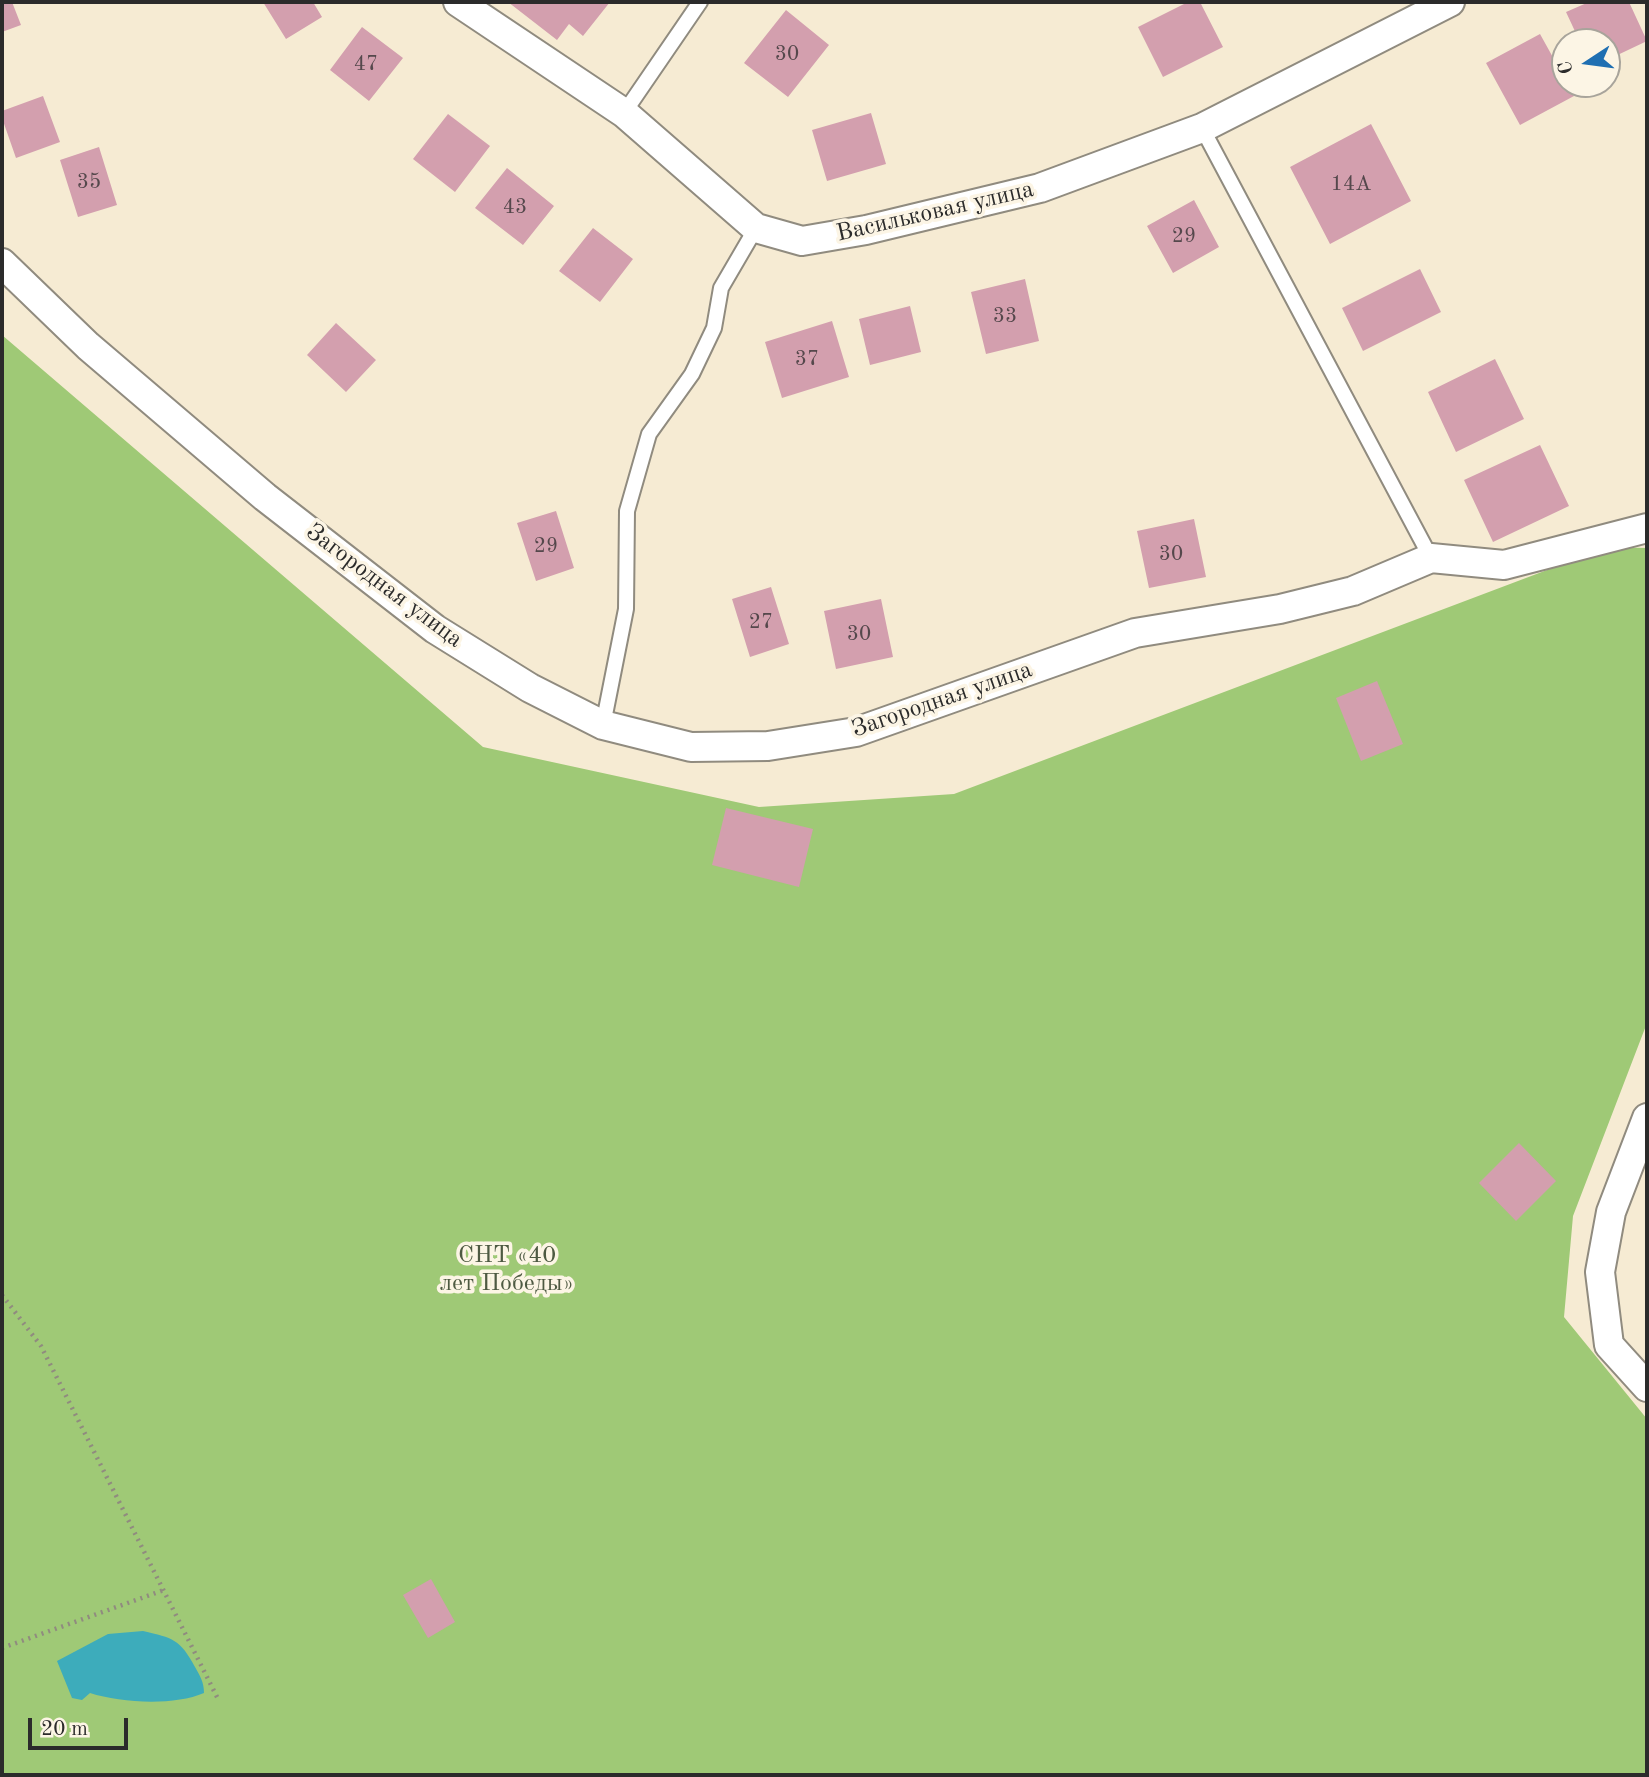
<!DOCTYPE html>
<meta charset="utf-8">
<style>
body{margin:0}
#map{position:relative;width:1649px;height:1777px;overflow:hidden;background:#f6ebd3;font-family:"Old Standard TT",serif}
canvas{display:block}
.frame{position:absolute;inset:0;border:4px solid #2b2b2b;pointer-events:none}
.north{position:absolute;left:1551px;top:28px;width:70px;height:70px;box-sizing:border-box;background:#fcf5e5;border:2px solid #a8a49b;border-radius:50%;rotate:257deg;font-size:19px;font-weight:700;line-height:28px;text-align:center;color:#2b2b2b}
.north::after{content:'';display:block;margin:auto;width:24px;height:32px;background:#1f6fb2;clip-path:polygon(50% 0,100% 100%,50% 72%,0 100%)}
.scale{position:absolute;left:28px;top:1718px;width:100px;height:32px;box-sizing:border-box;border:4px solid #2b2b2b;border-top:0;padding-left:9px;font-size:21px;line-height:24px;white-space:nowrap;color:#2b2b2b;-webkit-text-stroke:5px #fcf5e5;paint-order:stroke}
</style>
<div id="map">
<canvas width="1649" height="1777"></canvas>
<div class="frame"></div>
<div class="north">С</div>
<div class="scale">20 m</div>
</div>
<script>
const g = document.querySelector('canvas').getContext('2d');
g.lineJoin = 'round';
function fillPath(path, color) {
  g.fillStyle = color;
  g.fill(path, 'evenodd');
}
function trace(path, color, width, dash) {
  g.strokeStyle = color;
  g.lineWidth = width;
  g.lineCap = dash ? 'butt' : 'round';
  g.setLineDash(dash || []);
  g.stroke(path);
}
function drawText(font, color, halo, rows, align = 'center') {
  g.font = font + ' "Old Standard TT",serif';
  g.lineWidth = 7;
  g.setLineDash([]);
  g.textBaseline = 'middle';
  g.strokeStyle = halo;
  g.fillStyle = color;
  for (const [text, x, y, turn = 0] of rows) {
    g.save();
    g.translate(x, y);
    g.rotate((+turn || 0) * Math.PI / 180);
    g.textAlign = isNaN(turn) ? turn : align;
    if (halo) g.strokeText(text, 0, 0);
    g.fillText(text, 0, 0);
    g.restore();
  }
}
const green = new Path2D(`
 M2 335 483 747 759 807 954 794 1608 547 1647 548V1023L1573 1216 1564 1317 1647 1419V1775H2Z`);
const water = new Path2D(`
 M143 1631C173 1638 180 1639 195 1667 200 1676 204 1682 204 1693 174 1706 121 1703 90 1693L82 1700 72 1698 57 1661 108 1634Z`);
const building = new Path2D(`
 M2 2H12L21 25 2 32Z
 M263 2H313L322 17 286 39Z
 M508 2H610L583 36 569 24 557 40Z
 M1188 2H1200L1223 47 1163 77 1138 27Z
 M1589 2H1629L1647 41 1607 60V42H1580L1566 12Z
 M786 10 829 45 788 97 744 63Z
 M362 27 403 58 369 101 330 70Z
 M1540 34 1565 79V84H1568L1574 96 1520 125 1486 63Z
 M43 96 60 142 16 158 2 118V111Z
 M871 113 886 164 827 181 812 130Z
 M448 114 490 146 455 192 413 159Z
 M1371 124 1411 201 1330 244 1290 167Z
 M99 147 117 205 78 217 60 160Z
 M507 168 554 206 523 245 475 208Z
 M1194 200 1219 247 1173 273 1147 226Z
 M593 228 633 259 600 302 559 271Z
 M1420 269 1441 312 1363 351 1342 308Z
 M1025 279 1039 341 986 354 971 292Z
 M910 306 921 352 870 365 859 319Z
 M832 321 849 377 782 398 765 342Z
 M336 323 376 360 346 392 307 355Z
 M1495 359 1524 419 1456 452 1428 392Z
 M1540 445 1569 506 1493 542 1464 480Z
 M556 511 574 568 536 581 517 523Z
 M1194 519 1206 577 1149 588 1137 531Z
 M771 587 789 644 750 657 732 599Z
 M881 599 893 657 836 669 824 611Z
 M1377 681 1403 744 1361 761 1336 698Z
 M726 808 813 829 799 887 712 865Z
 M1519 1143 1556 1181 1516 1221 1479 1183Z
 M431 1579 455 1622 428 1638 403 1595Z`);
const path = new Path2D(`
 M2 1295 41 1346 218 1699
 M2 1648 164 1590`);
const service = new Path2D(`
 M624 113 700 2
 M1202 128 1431 558
 M603 725 626 609 627 511 649 434 692 374 714 328 721 288 756 228`);
const minor = new Path2D(`
 M458 2 624 113 756 228 802 241 866 230 1040 188 1202 128 1450 2
 M2 263 88 346 265 497 435 629 530 688 603 725 691 747 768 746 856 732 1135 633 1280 609 1353 591 1431 558 1504 565 1647 528
 M1647 1118 1611 1212 1600 1272 1609 1345 1647 1387`);
const numberNames = [
 ["30",787,54],
 ["47",366,64],
 ["35",89,182],
 ["14А",1351,184],
 ["43",515,207],
 ["29",1184,236],
 ["33",1005,316],
 ["37",807,359],
 ["29",546,546],
 ["30",1171,554],
 ["27",761,622],
 ["30",859,634]
];
const streetNames = [
 ["Васильковая улица",935,212,-13],
 ["Загородная улица",384,586,37],
 ["Загородная улица",942,700,-19]
];
const parkNames = [
 ["СНТ «40",507,1256],
 ["лет Победы»",507,1284]
];
fillPath(green, '#9fc976');
fillPath(water, '#3dacbb');
fillPath(building, '#d39fae');
trace(service, '#908b7f', 18);
trace(minor, '#908b7f', 32);
trace(path, '#908b7f', 4.5, [2, 5]);
trace(service, '#fff', 14);
trace(minor, '#fff', 28);
drawText('21px', '#55484c', null, numberNames);
drawText('24px', '#2b2b2b', '#fcf5e5', streetNames);
drawText('24px', '#4e5a42', '#fcf5e5', parkNames);
</script>
